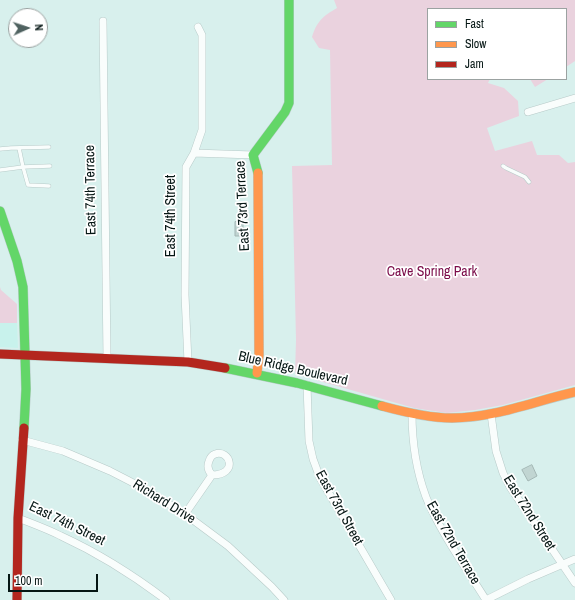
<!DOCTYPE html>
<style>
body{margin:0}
#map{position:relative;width:575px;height:600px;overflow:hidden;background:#d8f0ed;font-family:"Archivo Narrow",sans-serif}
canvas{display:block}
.legend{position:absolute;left:427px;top:8px;width:140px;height:72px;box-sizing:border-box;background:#fff;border:1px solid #9ba2a1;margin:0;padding:5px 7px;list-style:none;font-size:12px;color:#051614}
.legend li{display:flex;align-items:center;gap:8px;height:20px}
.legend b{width:20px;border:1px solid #9ba2a1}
.north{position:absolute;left:8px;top:8px;width:40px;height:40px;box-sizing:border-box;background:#fff;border:1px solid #9ba2a1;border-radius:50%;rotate:87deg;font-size:11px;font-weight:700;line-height:16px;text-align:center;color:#051614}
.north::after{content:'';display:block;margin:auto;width:14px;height:18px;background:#4f6260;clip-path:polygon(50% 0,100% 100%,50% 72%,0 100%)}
.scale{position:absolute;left:8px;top:574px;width:90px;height:18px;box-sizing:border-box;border:2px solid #051614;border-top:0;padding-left:5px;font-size:12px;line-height:14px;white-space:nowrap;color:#051614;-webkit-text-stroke:3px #fff;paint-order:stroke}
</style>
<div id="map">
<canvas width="575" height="600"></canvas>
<ul class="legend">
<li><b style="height:5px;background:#63d668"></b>Fast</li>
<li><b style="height:5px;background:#ff974d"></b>Slow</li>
<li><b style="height:5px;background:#b3261e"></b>Jam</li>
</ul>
<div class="north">N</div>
<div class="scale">100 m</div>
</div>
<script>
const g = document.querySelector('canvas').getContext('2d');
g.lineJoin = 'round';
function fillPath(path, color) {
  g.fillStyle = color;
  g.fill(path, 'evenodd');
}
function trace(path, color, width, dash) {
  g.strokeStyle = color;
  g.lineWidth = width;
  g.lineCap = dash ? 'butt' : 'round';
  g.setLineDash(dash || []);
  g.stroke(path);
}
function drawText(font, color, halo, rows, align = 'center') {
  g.font = font + ' "Archivo Narrow",sans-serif';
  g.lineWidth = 3.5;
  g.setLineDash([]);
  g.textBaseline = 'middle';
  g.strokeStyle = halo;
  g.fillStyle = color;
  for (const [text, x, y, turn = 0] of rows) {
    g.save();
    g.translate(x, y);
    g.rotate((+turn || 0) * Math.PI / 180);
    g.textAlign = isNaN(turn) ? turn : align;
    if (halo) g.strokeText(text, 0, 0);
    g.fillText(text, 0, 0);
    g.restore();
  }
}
const built = new Path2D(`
 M0 323H17L18 348 0 347Z`);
const green = new Path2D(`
 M334 0H575V61L566 67V9H428V79H490L488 83 504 88 518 101 519 116 487 128 495 151 532 141 537 155H559L568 163 575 162V385L503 405 475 410 447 413 414 408 295 374 296 340 292 166 332 165 330 50 319 48 312 37C317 21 323 16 337 8Z
 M530 79H548L535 87Z
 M0 287 1 290 17 304V323H0Z`);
const building = new Path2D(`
 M243 221V236H235V222Z
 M532 465 537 476 528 481 522 470Z`);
const lane = new Path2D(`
 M0 149 11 148 49 147
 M503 166 506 168 525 177 529 182
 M0 170 23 167 19 148
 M49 186 28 185 23 167 50 166`);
const street = new Path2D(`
 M103 21 107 358
 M528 112 575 98
 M194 153 253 155
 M188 362 185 295 186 167 194 153 202 130V35L198 27
 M307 385 309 441 313 459 320 478 391 600
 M412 413C412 442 416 470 426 497 440 532 466 568 486 600
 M491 414 496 451 503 473 510 487 575 583
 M22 440 63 451 110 471 145 489 185 514 228 546 272 587 284 600
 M185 514 212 475C239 475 230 449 215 454 212 455 210 458 209 461 207 466 208 471 212 475
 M18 518C33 524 47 529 61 536 98 553 133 575 166 600
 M486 600 528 579 575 559`);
const fast = new Path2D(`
 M258 173 253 155 285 112 289 103V0
 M0 211 17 261 23 287 26 389 24 428
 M225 368 297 383 382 406`);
const slow = new Path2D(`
 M257 373 259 355 258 173
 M382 406C404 412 428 418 452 418 494 418 535 401 575 392`);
const jam = new Path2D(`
 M0 354 188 362 225 368
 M17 600 18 518 24 428`);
const streetNames = [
 ["East 74th Terrace",91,190,-91],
 ["East 73rd Terrace",243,206,-93],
 ["East 74th Street",171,216,-90],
 ["Blue Ridge Boulevard",293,369,13],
 ["Richard Drive",164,502,32],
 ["East 73rd Street",339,508,61],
 ["East 72nd Street",529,513,58],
 ["East 74th Street",67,524,26],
 ["East 72nd Terrace",453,543,60]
];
const parkNames = [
 ["Cave Spring Park",432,272]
];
fillPath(built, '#c8f2ec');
fillPath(green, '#ead2de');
fillPath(building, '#c1d5d2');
trace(building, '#a3b6b4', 1);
trace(lane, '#b7cac8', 4.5);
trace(street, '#b7cac8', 8);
trace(fast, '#b7cac8', 10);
trace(slow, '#b7cac8', 10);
trace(jam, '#b7cac8', 10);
trace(lane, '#f9fdfc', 3.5);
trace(street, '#f9fdfc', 7);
trace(fast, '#63d668', 9);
trace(slow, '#ff974d', 9);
trace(jam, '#b3261e', 9);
drawText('14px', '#051614', '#fff', streetNames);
drawText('14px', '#7b0b49', '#fff', parkNames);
</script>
